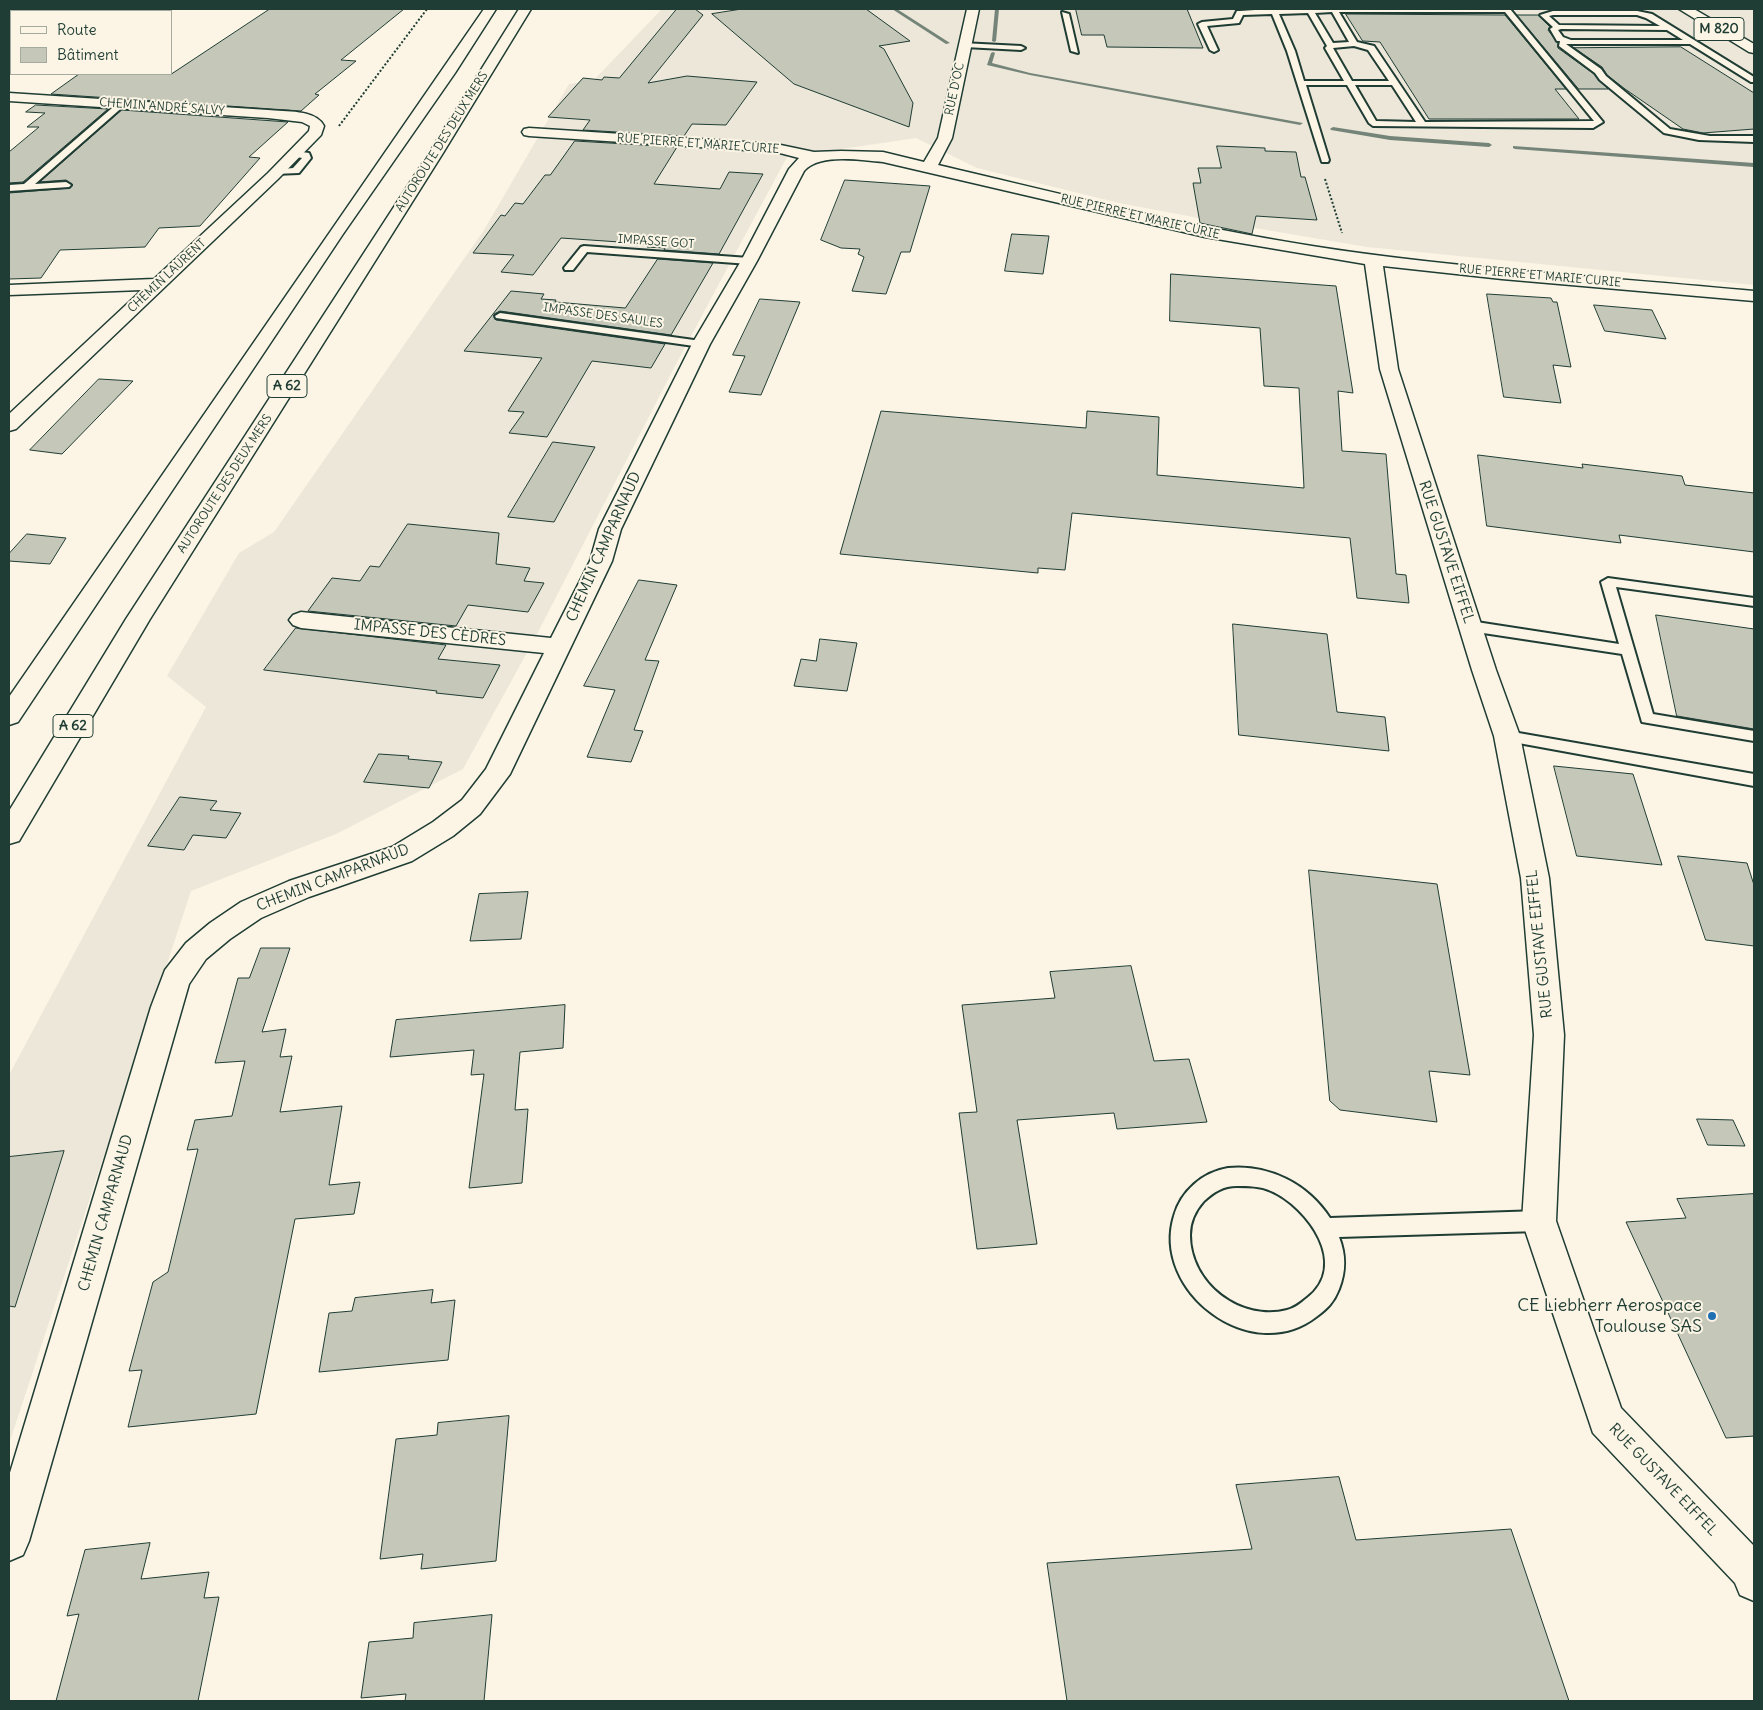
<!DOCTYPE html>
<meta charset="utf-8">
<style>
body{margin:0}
#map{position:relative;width:1763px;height:1710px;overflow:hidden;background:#fcf5e5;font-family:Delius,sans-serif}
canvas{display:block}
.frame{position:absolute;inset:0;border:10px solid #1f3d34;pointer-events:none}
.legend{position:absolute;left:10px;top:10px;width:162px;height:65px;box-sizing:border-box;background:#fcf5e5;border:1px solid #a4ab9e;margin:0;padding:6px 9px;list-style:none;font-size:15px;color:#1f3d34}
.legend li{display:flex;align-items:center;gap:10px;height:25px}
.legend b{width:25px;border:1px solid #a4ab9e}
</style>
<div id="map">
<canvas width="1763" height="1710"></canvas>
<div class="frame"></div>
<ul class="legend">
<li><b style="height:6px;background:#fcf5e5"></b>Route</li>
<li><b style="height:14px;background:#c5c7b9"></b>Bâtiment</li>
</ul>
</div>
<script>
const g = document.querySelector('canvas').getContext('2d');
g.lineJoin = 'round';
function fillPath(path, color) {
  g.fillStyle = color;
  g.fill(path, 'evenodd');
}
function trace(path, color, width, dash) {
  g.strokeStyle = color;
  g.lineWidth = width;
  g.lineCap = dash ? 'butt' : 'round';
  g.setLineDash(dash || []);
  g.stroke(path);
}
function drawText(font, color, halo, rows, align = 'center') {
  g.font = font + ' Delius,sans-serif';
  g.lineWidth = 4;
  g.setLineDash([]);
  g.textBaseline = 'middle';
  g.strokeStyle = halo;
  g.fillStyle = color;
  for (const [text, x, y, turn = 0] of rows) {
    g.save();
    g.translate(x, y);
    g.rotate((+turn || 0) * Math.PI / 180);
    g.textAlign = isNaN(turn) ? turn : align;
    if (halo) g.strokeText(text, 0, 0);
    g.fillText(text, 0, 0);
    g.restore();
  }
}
const built = new Path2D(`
 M662 9H1754V285L1367 247 1225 223 1119 203 977 168 916 138 787 157 676 364 535 638 463 769 336 834 191 891 9 1444V1075L206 707 167 676 239 553 274 532 484 230 569 84 593 81Z`);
const stream = new Path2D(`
 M892 9H897L950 43 946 44Z
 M995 9H999L996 41 994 42 992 41Z
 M993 52 995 53 992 63 1030 73 1303 123 1300 125 1030 75 987 65 991 53Z
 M1333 127 1390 136 1489 143 1492 145 1489 147 1390 140 1331 130 1330 129Z
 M1513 146 1754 163V167L1515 149 1513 148Z`);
const building = new Path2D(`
 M270 9H404L341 60 356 61 315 94 319 95 301 111 51 94 79 74H171Z
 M677 9H695L703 15 648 83 687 76 757 82 726 125 692 124 684 136 583 130 590 120 548 117 583 78 602 80 604 77 619 78Z
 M742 9H866L910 41 879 46 884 49 913 103 909 127 794 84 712 14Z
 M1076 9H1187L1203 48 1107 47 1104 35H1082Z
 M1346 14 1505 15 1566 89H1555L1579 119H1429L1380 42 1363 41Z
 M1517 15H1538L1550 27 1548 30 1558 43V48L1594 74 1608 89H1579Z
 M1681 47 1754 93V129L1703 133 1683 129 1625 89 1607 75 1602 67 1574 48Z
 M36 105 108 109 23 182 9 183V152L39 127H27L45 113 26 112Z
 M122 110 288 122 249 157 260 158 200 226 159 228 145 247 60 250 41 278 9 279V193L70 188 73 185 66 180 40 182Z
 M575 141 677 147 654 184 720 189 729 172 763 174 719 254 664 250 665 248 647 247 649 244 561 238 533 275 501 272 514 255 473 253 501 215 505 216 515 203 523 204 545 175H550Z
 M1217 146 1265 148V151L1296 152 1301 177H1305L1317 220 1256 216 1252 234 1200 223 1193 183H1201L1198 168H1221Z
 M845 180 930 186 910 252H901L886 294 852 291 864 257 858 254 860 249 841 248 821 240Z
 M1012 234 1049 236 1043 274 1005 271Z
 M658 259 713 263 671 335 500 311 494 314 496 320 665 344 651 368 592 361 547 437 509 433 524 412 508 411 542 358 464 351 511 291 544 294 541 299 556 300 555 302 625 308Z
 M1171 274 1336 286 1353 393 1338 391 1342 451 1386 454 1396 574 1406 575 1409 603 1357 598 1350 538 1072 513 1065 570 1038 568V573L840 554 881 411 1086 428 1087 411 1159 417 1157 475 1304 488 1299 388 1264 386 1260 328 1170 321Z
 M1487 294 1551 298 1553 302H1557L1571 367 1553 365 1561 403 1504 397Z
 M760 299 800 302 761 395 729 392 745 356 733 355Z
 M1594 305 1652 310 1666 339 1605 331Z
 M99 379 133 381 62 454 30 450Z
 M553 442 595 447 554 522 508 517Z
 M1478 455 1583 468 1582 464 1682 476 1685 485 1754 493V552L1619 535 1621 543 1487 526Z
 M408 524 499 533 496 564 530 568 524 581 544 583 528 612 468 605 456 626 308 611 332 578 360 581 370 566 379 567Z
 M27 534 66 538 50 564 9 561V554Z
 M639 580 677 585 645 660 659 661 634 730 643 731 631 762 587 757 615 690 584 686Z
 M1656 615 1754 629V729L1677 716Z
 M1233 624 1327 634 1337 712 1385 717 1389 751 1239 735Z
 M296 628 446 645 438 659 500 665 483 698 436 693 437 691 264 670Z
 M820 639 857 643 847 691 794 686 801 659 816 661Z
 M379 754 409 756 408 759 442 762 429 788 364 782Z
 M1554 766 1633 774 1662 865 1577 856Z
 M180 797 217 801 210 810 241 813 226 838 193 835 184 850 148 846Z
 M1678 856 1747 863 1754 885V946L1706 940Z
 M1309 870 1437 884 1470 1075 1429 1071 1437 1122 1340 1110 1330 1101Z
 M528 892 521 939 470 941 479 894Z
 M261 948H290L262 1032 286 1029 280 1057 292 1056 280 1112 342 1106 329 1185 360 1182 354 1214 295 1219 256 1414 128 1427 142 1370 129 1371 153 1282 168 1272 198 1149 187 1150 195 1120 232 1116 245 1061 215 1063 238 978H249Z
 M1131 966 1154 1061 1189 1059 1207 1122 1117 1129 1114 1113 1017 1120 1037 1244 977 1249 959 1113 977 1112 962 1005 1055 998 1050 972Z
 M565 1005 563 1048 520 1052 515 1110 528 1109 522 1183 469 1188 484 1074 471 1075 474 1050 390 1057 396 1020Z
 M1697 1119 1733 1120 1745 1146 1708 1145Z
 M64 1151 15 1307 9 1306V1157Z
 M1754 1194V1436L1726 1438 1626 1222 1686 1218 1677 1199Z
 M433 1290 431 1303 455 1300 448 1360 319 1372 329 1313 352 1311 355 1298Z
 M509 1416 496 1561 421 1569 423 1554 380 1559 396 1439 437 1435 438 1423Z
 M1339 1477 1356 1540 1511 1529 1569 1701H1067L1047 1563 1252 1549 1236 1485Z
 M150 1543 141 1579 209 1572 204 1598 219 1597 198 1701H56L79 1614 67 1616 85 1550Z
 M492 1615 484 1701H405L406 1694 361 1698 369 1642 413 1638 414 1623Z`);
const path = new Path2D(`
 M339 126 427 9
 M1325 179 1342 233`);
const service = new Path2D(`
 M1270 9H1510L1603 122 1593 128 1373 126 1369 123 1347 85H1306L1329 160 1328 162H1322L1287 51 1272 14 1243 15 1239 23 1207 26 1218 50 1214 52 1210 50 1198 24 1202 22 1233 19 1237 11H1240ZM1332 12 1349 42 1333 43 1315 13ZM1339 12H1505L1594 121 1425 122 1374 46 1357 42ZM1308 13 1327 46 1325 48 1344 81H1304L1295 51 1279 14ZM1354 46 1368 50 1389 81H1352L1333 48ZM1355 85H1392L1416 122 1376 121Z
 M1553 11H1637L1652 14 1754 77V82H1751L1690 44H1566L1601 69 1606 76 1670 129 1710 136H1754V142L1699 140 1664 133 1600 80 1595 73 1559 46 1560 41H1557L1550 29 1553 27 1540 15ZM1553 15H1637L1646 18 1660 26 1559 25 1549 16ZM1561 29 1667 30 1683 40H1571L1563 37 1558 30Z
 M1062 12 1069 14 1078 53 1071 51Z
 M962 43 1021 46 1025 48 1021 50 965 47H962Z
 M119 102 126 104 35 184 66 182 71 185 69 187 9 191V185L24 184Z
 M295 151 309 153 311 158 299 173 274 174V170L293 168 302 158 292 156 291 154Z
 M584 246 749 258 754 261 749 264 587 252 573 270H565L564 268 581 247Z
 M500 313 701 341 706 344 701 347 496 318 495 316Z
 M1608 578 1754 598V606L1616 587 1653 714 1754 731V741L1642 722 1622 654 1470 631 1465 629 1463 626 1465 623 1470 621 1619 644 1601 582Z
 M1507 731 1754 774V786L1502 740 1500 736 1502 732Z
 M1228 1168C1269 1164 1308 1184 1330 1218L1539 1211 1546 1214 1549 1221 1546 1228 1539 1231 1339 1237C1346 1255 1346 1271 1339 1289 1334 1302 1327 1309 1316 1317 1251 1367 1151 1291 1174 1216 1181 1191 1203 1172 1228 1168ZM1237 1186C1248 1186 1260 1186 1271 1191 1308 1207 1350 1266 1307 1298 1301 1303 1295 1308 1287 1310 1241 1322 1190 1284 1190 1235 1190 1222 1195 1211 1204 1201 1214 1192 1223 1186 1237 1186Z`);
const minor = new Path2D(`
 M10 9H25L24 11H11V14L9 11Z
 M967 9H979L952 138 938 165C1062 194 1185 226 1312 246 1458 269 1607 277 1754 291V301L1502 279 1383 266 1398 369 1496 670 1520 736 1549 878 1564 1035 1556 1221 1621 1408 1754 1546V1601L1740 1595 1735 1583 1593 1433 1522 1221 1534 1035 1521 878 1494 736 1472 670 1380 369 1365 264 1205 237 883 162C861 160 819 153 804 171L757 261 710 344 621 529 612 561 510 774 480 814 453 836 412 861 309 897 261 918 230 939 206 959 189 984 29 1541 23 1555 9 1561V1476L151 1007 165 970 186 943 210 923 241 902 289 881 392 847 433 822 462 800 486 769 544 653 301 628 293 625 289 620 293 615 301 612 551 638 590 561 599 529 692 344 741 261 789 169 799 158 776 152 529 136 524 135 522 132 524 129 529 128 776 144 814 152 841 151 883 152 924 162 938 138Z
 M9 93 268 110C285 112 316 109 324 126L321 135 278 179 16 429 9 431V414L142 290 9 295V285L154 279 268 173 309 131 310 126 302 122 268 118 9 101Z`);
const primary = new Path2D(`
 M1679 9H1694L1754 44V53L1749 52Z`);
const motorway = new Path2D(`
 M484 9H496L455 73 343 234 18 722 9 725V697Z
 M519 9H531L443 153 150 619 19 841 9 844V811L126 619 429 153Z`);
const markers = [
 [1712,1316,5,"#1f6fb2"]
];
const farStreetnames = [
 ["RUE D'OC",955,89,-78],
 ["CHEMIN ANDRÉ SALVY",162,107,4],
 ["AUTOROUTE DES DEUX MERS",442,142,-58],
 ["RUE PIERRE ET MARIE CURIE",698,144,4],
 ["RUE PIERRE ET MARIE CURIE",1140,217,13],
 ["IMPASSE GOT",656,242,4],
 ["CHEMIN LAURENT",167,276,-43],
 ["RUE PIERRE ET MARIE CURIE",1540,276,5],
 ["IMPASSE DES SAULES",603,316,8],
 ["AUTOROUTE DES DEUX MERS",225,484,-57]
];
const shields = [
 [1719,29,50],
 [287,386,40],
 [73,726,40]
];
const shieldNames = [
 ["M 820",1719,29],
 ["A 62",287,386],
 ["A 62",73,726]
];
const streetNames = [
 ["CHEMIN CAMPARNAUD",604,547,-66],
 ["RUE GUSTAVE EIFFEL",1446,552,72],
 ["IMPASSE DES CÈDRES",430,633,6],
 ["CHEMIN CAMPARNAUD",333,878,-21],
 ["RUE GUSTAVE EIFFEL",1540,944,-96],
 ["CHEMIN CAMPARNAUD",106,1213,-74],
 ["RUE GUSTAVE EIFFEL",1663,1480,46]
];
const nearPoinames = [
 ["CE Liebherr Aerospace",1702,1306],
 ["Toulouse SAS",1702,1327]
];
fillPath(built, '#ece7d8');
fillPath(stream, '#758479');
fillPath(building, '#c5c7b9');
trace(building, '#1f3d34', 1);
trace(service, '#1f3d34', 4);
trace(minor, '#1f3d34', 3);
trace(primary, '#1f3d34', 3);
trace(motorway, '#1f3d34', 3);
trace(path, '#1f3d34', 2, [2, 2]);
fillPath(service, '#fcf5e5');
fillPath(minor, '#fcf5e5');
fillPath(primary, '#fcf5e5');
fillPath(motorway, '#fcf5e5');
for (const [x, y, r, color] of markers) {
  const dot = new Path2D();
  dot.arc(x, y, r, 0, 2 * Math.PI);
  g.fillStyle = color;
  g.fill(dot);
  trace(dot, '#fcf5e5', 2);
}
drawText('12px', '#1f3d34', '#fcf5e5', farStreetnames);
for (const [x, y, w] of shields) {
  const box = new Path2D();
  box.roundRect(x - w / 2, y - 11.5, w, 23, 4);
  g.fillStyle = '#fcf5e5';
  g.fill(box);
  trace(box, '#1f3d34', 1);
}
drawText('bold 14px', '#1f3d34', null, shieldNames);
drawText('15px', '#1f3d34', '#fcf5e5', streetNames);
drawText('18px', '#1f3d34', '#fcf5e5', nearPoinames, 'right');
</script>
